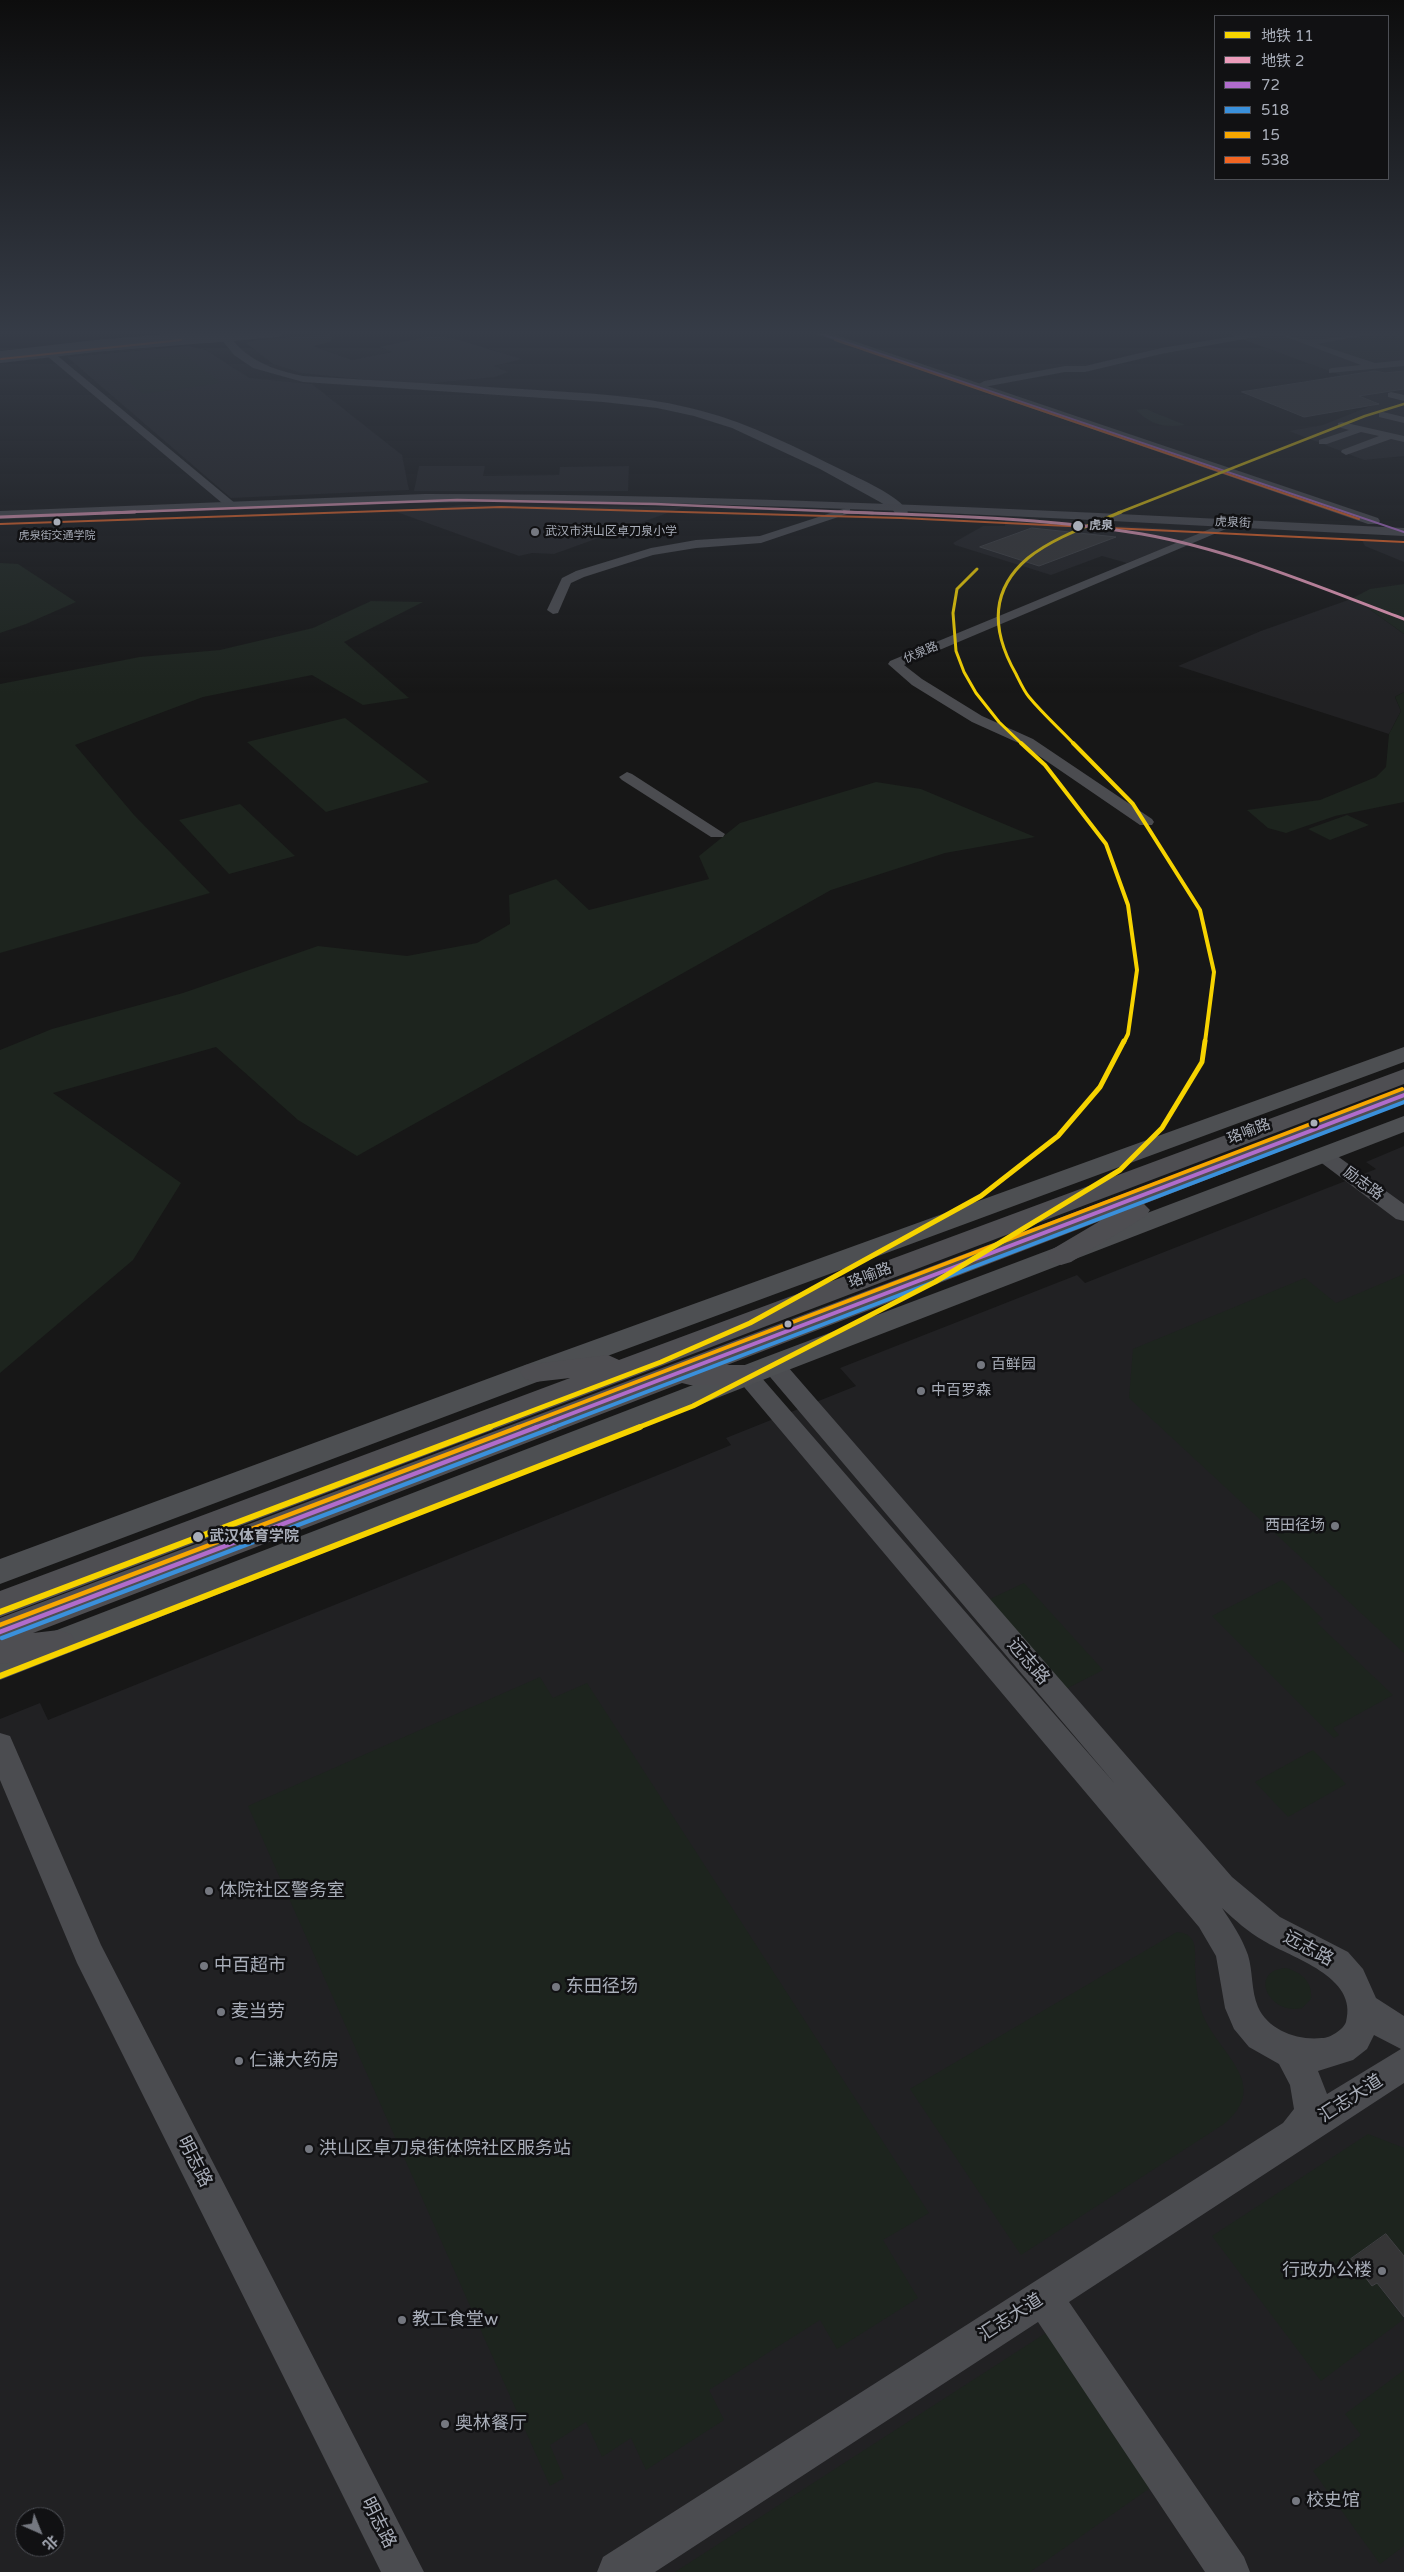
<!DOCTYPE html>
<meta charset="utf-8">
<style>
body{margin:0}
#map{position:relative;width:1404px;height:2572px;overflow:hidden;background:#171717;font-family:"Varela Round","Noto Sans SC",sans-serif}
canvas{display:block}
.legend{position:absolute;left:1214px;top:15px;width:175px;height:165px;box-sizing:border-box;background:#111113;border:1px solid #4d4f55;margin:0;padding:6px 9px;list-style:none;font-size:15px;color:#a8adb8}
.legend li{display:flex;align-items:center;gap:10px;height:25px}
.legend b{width:25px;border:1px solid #4d4f55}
.north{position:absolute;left:15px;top:2507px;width:50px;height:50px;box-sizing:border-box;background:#111113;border:1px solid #4d4f55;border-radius:50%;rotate:136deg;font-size:14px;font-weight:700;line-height:20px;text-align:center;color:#a8adb8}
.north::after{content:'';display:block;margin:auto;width:18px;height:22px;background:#757880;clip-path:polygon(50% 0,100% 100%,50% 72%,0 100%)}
</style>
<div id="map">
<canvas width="1404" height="2572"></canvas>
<ul class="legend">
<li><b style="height:6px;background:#f6d300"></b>地铁 11</li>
<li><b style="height:6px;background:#ec9cbb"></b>地铁 2</li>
<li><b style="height:6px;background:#b06ccc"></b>72</li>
<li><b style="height:6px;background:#3a90db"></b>518</li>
<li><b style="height:6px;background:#f7a600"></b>15</li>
<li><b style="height:6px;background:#f26522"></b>538</li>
</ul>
<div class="north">北</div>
</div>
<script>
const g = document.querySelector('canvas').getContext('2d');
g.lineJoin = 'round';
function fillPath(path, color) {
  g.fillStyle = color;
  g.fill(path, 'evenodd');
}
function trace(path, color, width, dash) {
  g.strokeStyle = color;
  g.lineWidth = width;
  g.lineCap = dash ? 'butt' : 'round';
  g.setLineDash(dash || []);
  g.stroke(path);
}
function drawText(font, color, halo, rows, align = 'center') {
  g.font = font + ' "Varela Round","Noto Sans SC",sans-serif';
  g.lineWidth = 5;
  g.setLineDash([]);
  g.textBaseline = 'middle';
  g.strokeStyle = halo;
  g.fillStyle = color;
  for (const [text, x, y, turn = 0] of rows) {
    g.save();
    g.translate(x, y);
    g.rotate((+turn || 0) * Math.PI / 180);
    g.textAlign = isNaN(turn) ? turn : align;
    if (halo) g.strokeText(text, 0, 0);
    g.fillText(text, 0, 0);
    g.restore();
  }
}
const built = new Path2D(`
 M330 334 332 337 330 342 313 346 352 360 392 352 380 347 430 336 452 338 522 359 494 366 508 372 495 377 416 385 301 373 273 364 246 343 258 340Z
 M1228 334H1404V456L1364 460 1289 431 1323 425 1378 403 1315 380 1340 375Z
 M188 346 206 350 249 378 312 384 402 455 409 490 231 498 67 357Z
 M419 466H485L483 476 559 475 560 467 629 466 628 491H414Z
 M464 505 554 506 684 507 554 554 532 553 519 556 394 511Z
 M1005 519 1190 530 1197 535 1127 563 1102 556 1051 575 955 545 953 543 983 526H1005Z
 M1361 539 1404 543V562L1365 546Z
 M1351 599 1364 605 1404 634V692L1395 697 1401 711 1389 734 1178 666 1261 631Z
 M1404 1146V2572H0V1719L40 1703 48 1720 673 1469 731 1445 726 1438 856 1386 840 1368 1077 1275 1085 1283 1376 1169 1366 1162ZM25 2517H55V2547H25Z`);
const green = new Path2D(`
 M1388 334H1404V355L1368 361 1319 344Z
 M184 354 221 383 143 394 107 364Z
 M1146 409 1185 425C1165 428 1151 425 1136 410Z
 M0 563 18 564 76 602 26 624 0 633Z
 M1404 584V634L1364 605 1351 599 1370 589Z
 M371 601 423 602 344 642 409 698 363 705 312 675 203 697 75 745 134 815 210 893 0 953V684L140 657 220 650 313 628Z
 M1404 692V802L1335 816 1286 833 1268 828 1247 810 1320 800 1376 777 1386 767 1389 734 1401 711 1395 697Z
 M345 718 429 782 326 812 247 742Z
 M876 782 921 789 1035 837 945 853 831 890 357 1156 298 1120 216 1047 53 1093 181 1183 133 1260 0 1373V1050L52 1029 183 993 318 946 407 956 477 943 510 924 509 895 556 879 589 910 709 879 699 856 740 823Z
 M240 804 295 856 229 874 179 820Z
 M1347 815 1369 825 1330 840 1308 829Z
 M1404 1274V1653L1129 1398 1133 1349 1305 1278 1336 1303Z
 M1282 1580 1323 1619 1317 1623 1393 1695 1333 1728 1339 1735 1334 1738 1212 1616Z
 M1024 1583 1103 1670 1066 1689 988 1600Z
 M540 1677 553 1698 587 1683 929 2213 883 2240 918 2298 837 2349 820 2320 709 2390 724 2420 646 2470 631 2438 602 2457 586 2422 550 2445 564 2478 550 2486 248 1806Z
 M1313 1750 1346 1784 1288 1817 1255 1782Z
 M1177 1932C1184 1933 1189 1934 1193 1941 1196 1948 1195 1959 1195 1967 1196 1983 1197 1998 1202 2013 1217 2053 1273 2084 1224 2124L1021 2255 910 2089Z
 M1286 1968C1301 1972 1313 1982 1311 1999L1302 2008C1270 2016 1247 1971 1286 1968Z
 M1368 2134 1404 2148V2256L1386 2234 1351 2259 1372 2286 1377 2283 1404 2319 1321 2381 1212 2236Z
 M1049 2331 1150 2488 1030 2572H675Z
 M1404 2370V2546L1380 2564 1313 2471 1361 2435 1345 2414Z`);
const building = new Path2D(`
 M1375 371 1385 373 1404 371V389L1359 396 1379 404 1304 417 1242 392Z
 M1032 528 1116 537 1039 566 980 547Z
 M1386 2234 1404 2256V2317L1377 2283 1372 2286 1351 2259Z`);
const minor = new Path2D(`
 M1248 334H1272L1161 354 1085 372H1065L984 387 979 384 984 381 1065 366H1085L1161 348Z
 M1278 334C1289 334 1299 340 1308 340 1329 340 1350 334 1371 334L1317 344 1375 363 1404 360V366L1329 373V369L1332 368 1361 365Z
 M47 352H53L236 504V508H228L47 356Z
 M1391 392 1404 395V401L1388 397V393Z
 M1383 412 1404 417V423L1379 417V413Z
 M1342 422 1404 436V442L1391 439 1346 455 1341 452 1342 450 1379 436 1361 432 1327 444H1319V440L1349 430 1338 427V423Z
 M846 508 850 509V513L761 543 696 548 653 555 584 577 571 583 558 613 553 614 547 610 562 578 576 571 651 548 696 540 760 536Z
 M1222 524 1226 525V529L904 665 922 679 982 716 1033 739 1152 819 1154 822 1152 825H1140L1023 745 972 722 912 685 888 664 890 661Z
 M627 772 632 774 725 834 723 837H711L622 780 619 777Z
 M1322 1148 1329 1150 1404 1204V1221L1396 1219 1315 1158 1312 1154 1315 1150Z
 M773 1357 781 1359 1232 1877 1280 1917 1348 1952 1363 1969 1376 1998 1404 2016V2083L1069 2302 1244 2557 1250 2572H1205L1038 2322 655 2572H597L603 2557 1283 2123 1294 2109 1290 2085 1279 2064 1249 2047 1234 2029 1225 2008 1216 1956 1199 1927 734 1375 738 1369 746 1367 754 1369 1116 1785 765 1371 761 1365 765 1359ZM1222 1908C1235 1920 1248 1932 1264 1941 1291 1958 1359 1976 1346 2022 1343 2030 1330 2038 1322 2038 1298 2041 1268 2030 1258 2007 1251 1991 1253 1971 1248 1955 1242 1938 1232 1923 1222 1908ZM1374 2035 1401 2049 1327 2094 1318 2071 1353 2060 1367 2049Z
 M0 1733 10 1736 101 1945 424 2572H381L77 1963 0 1780Z`);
const tertiary = new Path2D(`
 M217 334H228C246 360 273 370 303 376 376 380 449 385 522 389 583 393 644 395 702 411 751 424 797 448 842 470 858 478 900 496 908 512L906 515H896L893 510 880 502 820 469 732 428 694 416 657 408 603 402 303 382 253 368 234 355Z`);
const secondary = new Path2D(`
 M816 334H833L1378 518 1380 521 1378 524H1368Z
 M425 494C752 494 1078 512 1404 528V536C1136 523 868 506 600 502 400 499 200 511 0 519V511Z`);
const primary = new Path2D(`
 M236 334H283L278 337 208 343 203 340 208 337Z
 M1404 1047V1062L545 1379 0 1584V1559L525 1365Z
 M1404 1116V1132L783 1372 0 1680V1652L763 1358Z`);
const trunk = new Path2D(`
 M1404 1069V1084L0 1617V1591L570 1378 535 1382 525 1379 520 1372 525 1365 608 1355 619 1360Z
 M1404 1088V1103L1144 1204 1150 1210 1146 1216 1071 1262 1061 1265 1051 1262 1048 1256 1051 1250 1100 1221 727 1365H746L756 1368 761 1375 756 1382 746 1385H690L682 1383 33 1633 59 1630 71 1634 76 1643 71 1652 59 1656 0 1664V1618Z`);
const trunkBridge = new Path2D(`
 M0 357 96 346 241 334`);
const bus1Far2 = new Path2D(`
 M822 334 1404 532`);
const bus1Far1 = new Path2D(`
 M534 1428 1404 1095`);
const bus1 = new Path2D(`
 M0 1632 537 1427`);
const bus2Far1 = new Path2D(`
 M552 1428 1404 1102`);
const bus2 = new Path2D(`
 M2 1638 555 1427`);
const bus3Far1 = new Path2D(`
 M516 1428 1402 1089`);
const bus3 = new Path2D(`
 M0 1625 519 1427`);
const bus4 = new Path2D(`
 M835 340 1359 519
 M1 359 181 340
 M0 524 501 507 901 518 1404 542`);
const metro1Far4 = new Path2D(`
 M1118 513 1365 416 1404 404`);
const metro1Far3 = new Path2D(`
 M977 569 957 589 953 613 956 651 964 672 976 693 999 722 1022 744
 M1074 744C1059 728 1043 714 1029 697 1024 691 1020 682 1016 674 992 632 989 591 1028 558 1054 537 1091 525 1121 512`);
const metro1Far2 = new Path2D(`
 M1021 743 1045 765 1106 844 1128 905 1137 970 1128 1034 1124 1042
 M1073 743 1133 804 1200 910 1214 972 1205 1042`);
const metro1Far1 = new Path2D(`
 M487 1428 661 1362 750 1323 981 1196 1058 1136 1100 1087 1124 1041
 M637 1428 693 1406 935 1282 1120 1170 1162 1128 1202 1062 1205 1041`);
const metro1 = new Path2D(`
 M0 1612 490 1427
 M0 1676 640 1427`);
const metro2Far1 = new Path2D(`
 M102 513 457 500 655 504 873 513`);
const metro2 = new Path2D(`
 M844 512C943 516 1043 517 1142 534 1232 550 1319 587 1404 619
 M0 517 135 512`);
const markers = [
 [57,522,4.5,"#a8adb8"],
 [1078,526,6,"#a8adb8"],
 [535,532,5,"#757880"],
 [1314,1123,4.5,"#a8adb8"],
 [788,1324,4.5,"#a8adb8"],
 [981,1365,5,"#757880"],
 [921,1391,5,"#757880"],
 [1335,1526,5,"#757880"],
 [198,1537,6,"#a8adb8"],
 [209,1891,5,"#757880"],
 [204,1966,5,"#757880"],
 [556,1987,5,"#757880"],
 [221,2012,5,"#757880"],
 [239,2061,5,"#757880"],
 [309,2149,5,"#757880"],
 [1382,2271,5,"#757880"],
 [402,2320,5,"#757880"],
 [445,2424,5,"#757880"],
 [1296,2501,5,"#757880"]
];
const farBusnames = [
 ["虎泉街交通学院",57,536]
];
const farStreetnames = [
 ["虎泉街",1233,523,3],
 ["伏泉路",921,653,-23]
];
const farStopnames = [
 ["虎泉",1089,526]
];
const farPoinames = [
 ["武汉市洪山区卓刀泉小学",545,532]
];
const streetNames = [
 ["珞喻路",1249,1132,-21],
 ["励志路",1363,1184,36],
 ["珞喻路",870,1276,-21]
];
const poiNames = [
 ["百鲜园",991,1365],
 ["中百罗森",931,1391],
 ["西田径场",1325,1526,"right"]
];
const stopNames = [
 ["武汉体育学院",209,1537]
];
const nearStreetnames = [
 ["远志路",1028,1662,49],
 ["远志路",1308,1949,28],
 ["汇志大道",1351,2099,-33],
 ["明志路",194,2162,63],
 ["汇志大道",1011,2318,-33],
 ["明志路",378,2523,63]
];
const nearPoinames = [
 ["体院社区警务室",219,1891],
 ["中百超市",214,1966],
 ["东田径场",566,1987],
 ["麦当劳",231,2012],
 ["仁谦大药房",249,2061],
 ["洪山区卓刀泉街体院社区服务站",319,2149],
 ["行政办公楼",1372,2271,"right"],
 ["教工食堂w",412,2320],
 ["奥林餐厅",455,2424],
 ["校史馆",1306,2501]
];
fillPath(built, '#212123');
fillPath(green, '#1d241e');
fillPath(building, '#353536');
trace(building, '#3f4043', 1);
fillPath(minor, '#4b4c50');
fillPath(tertiary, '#4b4c50');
fillPath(secondary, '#4a4a4e');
fillPath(primary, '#4d4f52');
fillPath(trunk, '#4e4e52');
trace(trunkBridge, '#4e4e52', 12);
trace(bus1Far2, '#b06ccc', 2);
trace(bus1Far1, '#b06ccc', 4);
trace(bus1, '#b06ccc', 4.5);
trace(bus2Far1, '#3a90db', 4);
trace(bus2, '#3a90db', 4.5);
trace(bus3Far1, '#f7a600', 4);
trace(bus3, '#f7a600', 4.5);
trace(bus4, '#f26522', 2);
trace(metro1Far4, '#f6d300', 2.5);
trace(metro1Far3, '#f6d300', 3);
trace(metro1Far2, '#f6d300', 4);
trace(metro1Far1, '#f6d300', 5);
trace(metro1, '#f6d300', 6);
trace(metro2Far1, '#ec9cbb', 2.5);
trace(metro2, '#ec9cbb', 3);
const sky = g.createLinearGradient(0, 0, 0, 694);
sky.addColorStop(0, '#0d0d0d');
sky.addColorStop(0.48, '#363c47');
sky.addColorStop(1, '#363c4700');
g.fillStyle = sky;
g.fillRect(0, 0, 1404, 694);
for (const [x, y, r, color] of markers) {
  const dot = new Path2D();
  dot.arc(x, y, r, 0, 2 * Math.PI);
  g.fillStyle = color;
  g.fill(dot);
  trace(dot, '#111113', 2);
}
drawText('11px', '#a8adb8', '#111113', farBusnames);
drawText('12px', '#a8adb8', '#111113', farStreetnames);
drawText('bold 12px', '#a8adb8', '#111113', farStopnames, 'left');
drawText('12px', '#a8adb8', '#111113', farPoinames, 'left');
drawText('15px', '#a8adb8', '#111113', streetNames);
drawText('15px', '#a8adb8', '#111113', poiNames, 'left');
drawText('bold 15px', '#a8adb8', '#111113', stopNames, 'left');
drawText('18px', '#a8adb8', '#111113', nearStreetnames);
drawText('18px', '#a8adb8', '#111113', nearPoinames, 'left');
</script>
